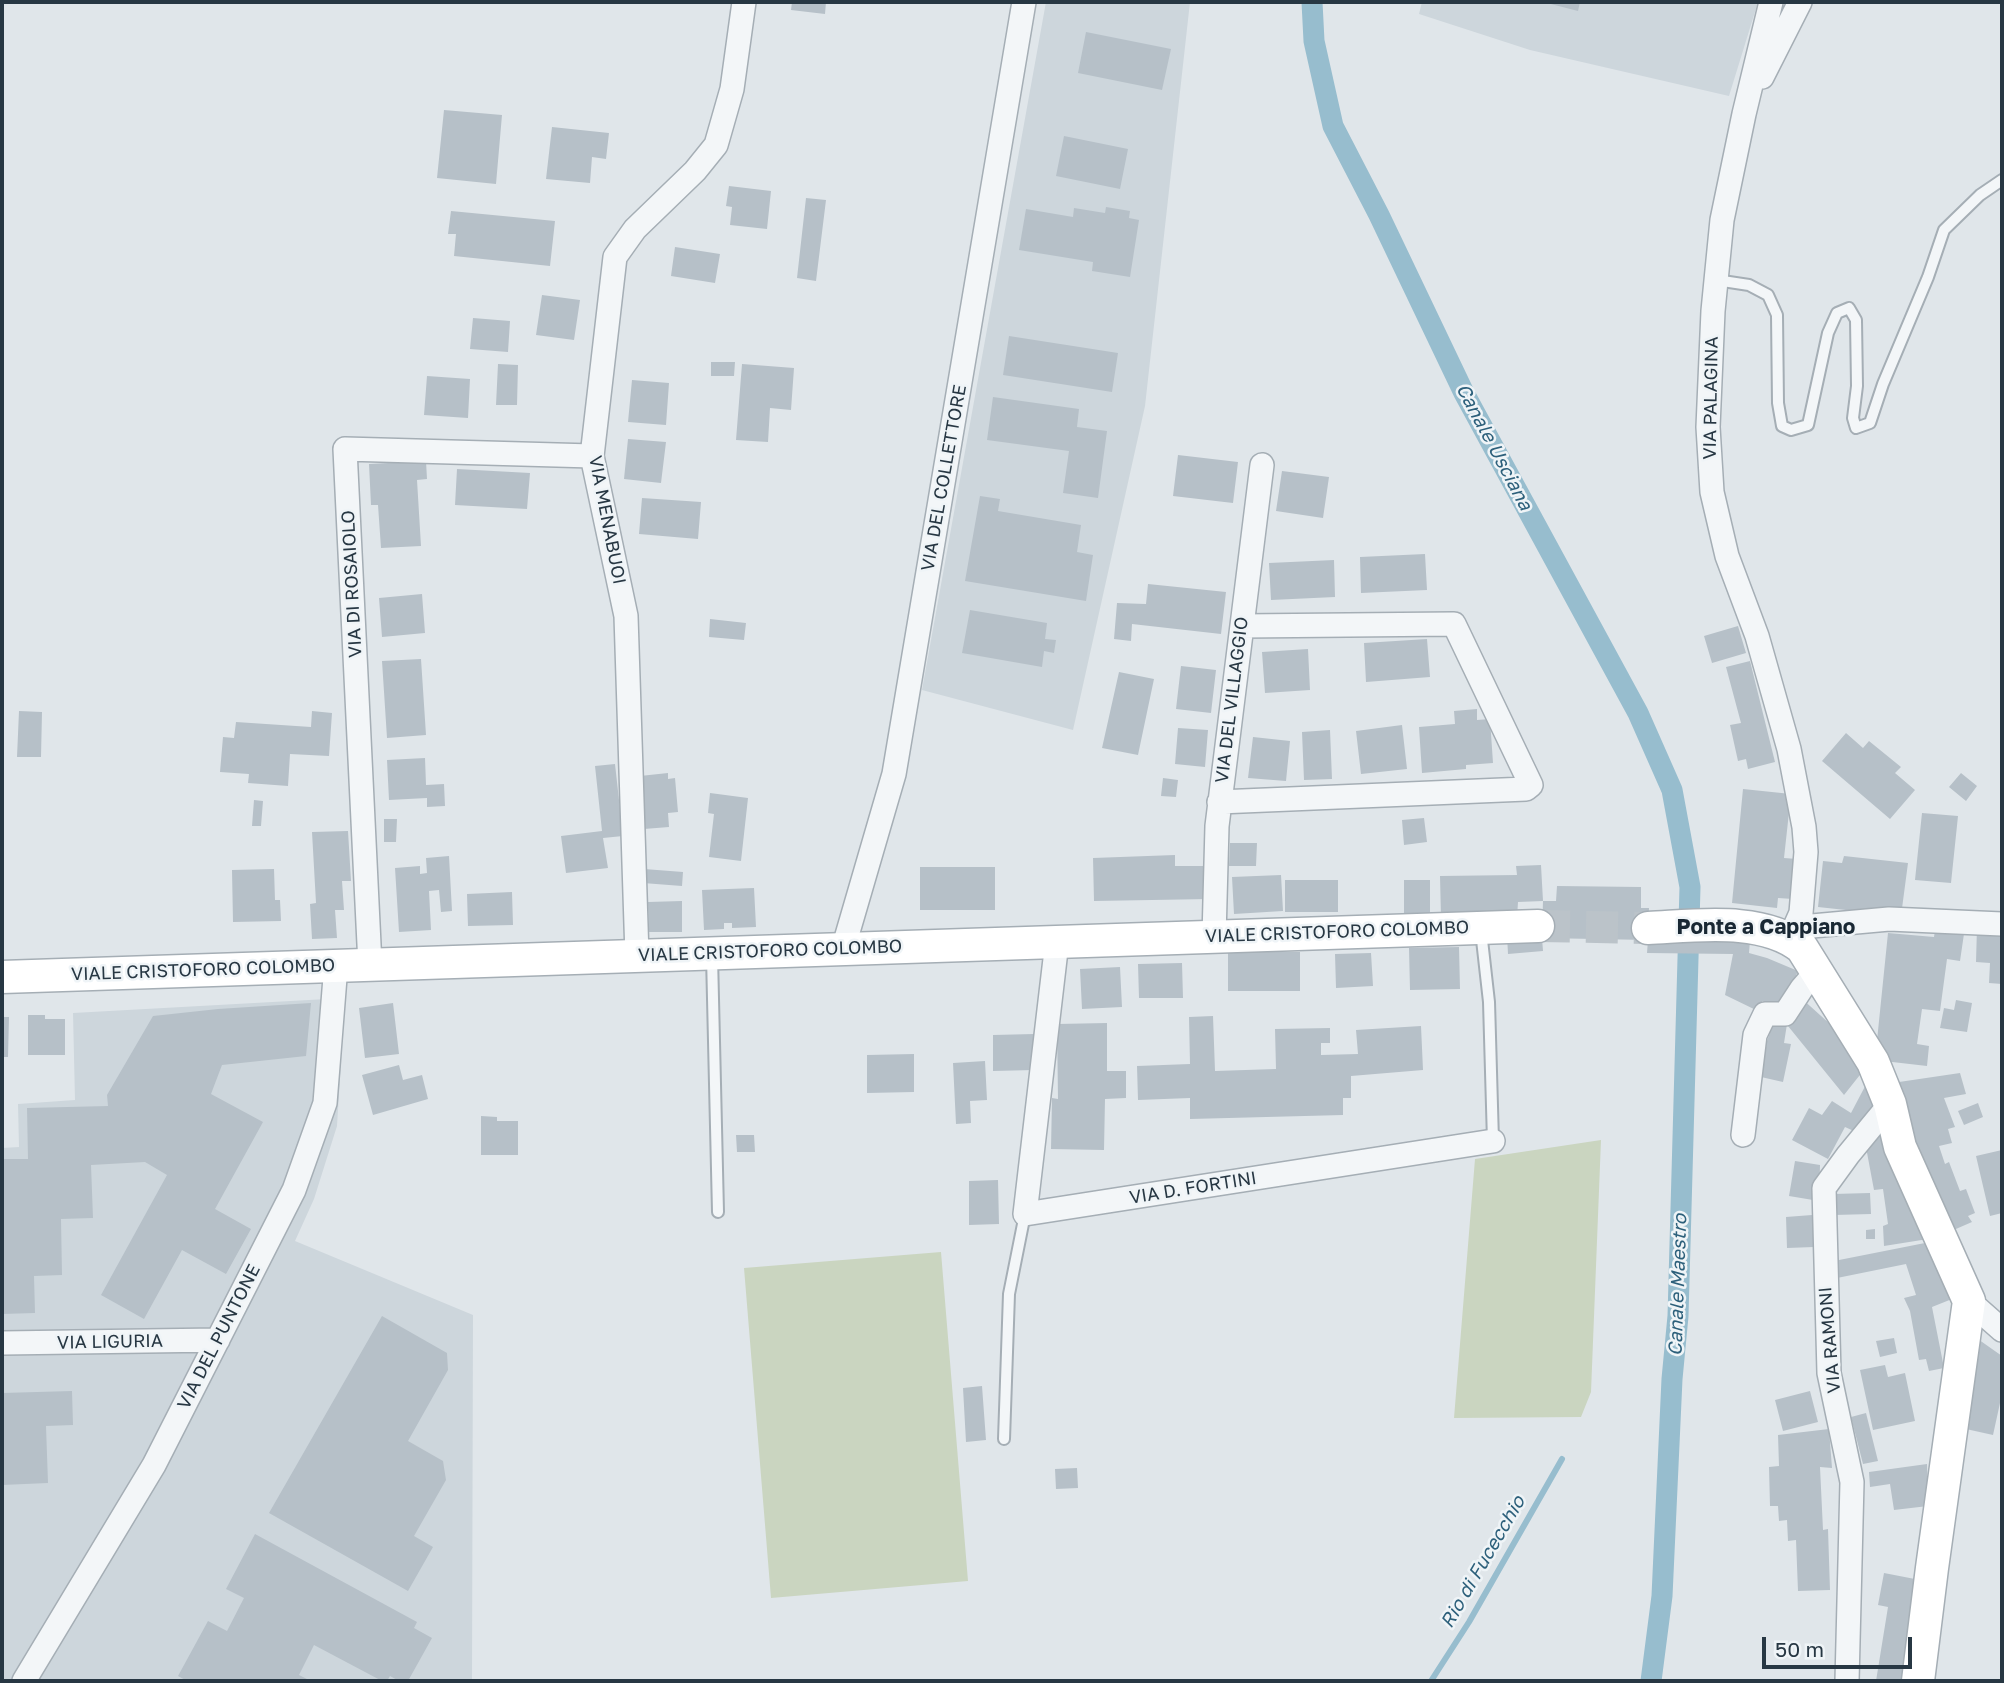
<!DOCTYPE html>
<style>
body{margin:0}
#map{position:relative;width:2004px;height:1683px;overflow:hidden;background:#e0e6ea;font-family:"Golos Text",sans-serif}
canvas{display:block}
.frame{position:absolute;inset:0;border:4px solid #273743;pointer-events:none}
.scale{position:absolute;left:1762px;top:1637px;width:150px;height:32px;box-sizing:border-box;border:4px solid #273743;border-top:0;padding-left:9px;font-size:21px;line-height:24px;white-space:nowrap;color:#273743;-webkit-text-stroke:5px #eff4f7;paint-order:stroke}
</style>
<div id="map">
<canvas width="2004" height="1683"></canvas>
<div class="frame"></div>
<div class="scale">50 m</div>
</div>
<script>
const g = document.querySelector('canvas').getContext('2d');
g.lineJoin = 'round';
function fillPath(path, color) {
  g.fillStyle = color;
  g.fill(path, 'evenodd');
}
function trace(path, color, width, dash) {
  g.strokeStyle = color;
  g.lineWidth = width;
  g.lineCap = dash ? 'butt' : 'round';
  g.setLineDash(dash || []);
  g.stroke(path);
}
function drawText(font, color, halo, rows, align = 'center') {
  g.font = font + ' "Golos Text",sans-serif';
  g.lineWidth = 5;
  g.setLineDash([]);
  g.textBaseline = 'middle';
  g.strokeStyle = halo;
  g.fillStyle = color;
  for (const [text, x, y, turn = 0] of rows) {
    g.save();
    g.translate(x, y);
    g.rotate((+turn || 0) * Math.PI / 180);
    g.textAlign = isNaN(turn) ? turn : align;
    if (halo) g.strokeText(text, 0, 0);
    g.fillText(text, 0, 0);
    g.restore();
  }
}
const built = new Path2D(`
 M1046 2H1190L1145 406 1073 730 922 690Z
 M1422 2H1758L1729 96 1530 50 1419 14Z
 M345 998 337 1126 314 1199 295 1241 473 1315 472 1681H2V1148L19 1147 18 1104 75 1100 73 1013Z`);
const green = new Path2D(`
 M1601 1140 1591 1392 1581 1417 1454 1418 1475 1159Z
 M941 1252 968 1581 771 1598 744 1268Z`);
const stream = new Path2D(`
 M1431 1681 1469 1622 1562 1459`);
const canal = new Path2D(`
 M1312 2 1314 41 1333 126 1379 215 1464 393 1638 713 1672 790 1690 887 1678 1316 1672 1379 1662 1596 1651 1681`);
const building = new Path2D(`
 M792 2H826L825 14 791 10Z
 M1543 2H1580L1578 11Z
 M1086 32 1171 49 1162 90 1078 73Z
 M444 110 502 115 496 184 437 178Z
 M552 127 609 133 606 159 592 157 590 183 546 179Z
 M1064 136 1128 149 1120 189 1056 176Z
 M729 186 771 191 767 229 730 225 732 207 726 206Z
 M806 198 826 200 816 281 797 278Z
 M1106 207 1130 211 1129 218 1139 220 1130 277 1092 271 1093 262 1019 250 1026 209 1073 217 1074 208 1105 213Z
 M451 211 555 221 550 266 454 256 456 234H448Z
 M675 247 720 254 715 283 671 276Z
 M542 295 580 300 574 340 536 335Z
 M473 318 510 321 508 352 470 349Z
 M1009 336 1118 353 1112 392 1003 375Z
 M711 362H735L734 376H711Z
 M498 364 518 365 517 405H496Z
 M742 364 794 368 791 410 770 408 768 442 736 440Z
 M427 376 470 379 468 418 424 415Z
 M632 380 669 383 666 425 628 422Z
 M993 397 1079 409 1077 427 1107 431 1098 498 1063 493 1069 451 987 440Z
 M628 439 666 442 661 483 624 479Z
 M1178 455 1238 462 1233 503 1173 496Z
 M426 461 427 479 417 480 421 546 381 548 378 505H371L369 464Z
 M457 469 530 473 527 509 455 505Z
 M1282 471 1329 477 1323 518 1276 511Z
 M980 496 1000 499 998 511 1081 525 1077 552 1093 555 1086 601 965 581Z
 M642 498 701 502 698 539 639 534Z
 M1425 554 1427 590 1361 593 1360 557Z
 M1334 560 1335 597 1271 600 1269 563Z
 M1148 584 1226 592 1221 634 1132 624 1131 641 1114 639 1117 603 1146 604Z
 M422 594 425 633 382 637 379 598Z
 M970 610 1047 623 1045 639 1056 640 1054 653 1044 651 1042 667 962 653Z
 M710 619 746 623 744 640 709 637Z
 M1738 626 1746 653 1712 663 1704 636Z
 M1427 639 1430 677 1366 682 1364 643Z
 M1308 649 1310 690 1265 693 1262 652Z
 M421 659 426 735 387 738 382 661Z
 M1750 661 1775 762 1748 769 1746 759 1738 761 1730 725 1741 723 1726 667Z
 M1181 666 1216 670 1211 713 1176 709Z
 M1119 672 1154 679 1138 755 1102 748Z
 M1477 709V720L1490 719 1493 763 1466 765V769L1422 773 1419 727 1455 724 1454 711Z
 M19 711 42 712 41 757H17Z
 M312 711 332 713 329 756 290 754 288 786 248 783 249 774 220 772 223 737 234 738 236 722 311 727Z
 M1402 725 1407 769 1361 774 1356 731Z
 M1178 728 1208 730 1205 767 1175 764Z
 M1330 730 1332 779 1304 780 1302 732Z
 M1846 733 1863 748 1869 741 1901 767 1895 773 1915 790 1890 819 1822 761Z
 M1253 737 1290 741 1286 781 1248 778Z
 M425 758 426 785 444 784 445 806 427 807V798L389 800 387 760Z
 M615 764 623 836 603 838 608 868 566 873 561 836 602 831 595 766Z
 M668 773V779L675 778 678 812 668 813 669 827 644 829 640 776Z
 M1961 773 1977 786 1966 801 1949 787Z
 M1163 778 1178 780 1176 797 1161 796Z
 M1743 789 1791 794 1784 858 1797 859 1793 899 1778 898 1777 908 1732 903Z
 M710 793 748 798 741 861 709 857 714 814 708 813Z
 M254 800 263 801 261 826H252Z
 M1922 813 1958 816 1951 883 1915 880Z
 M1424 818 1427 842 1404 845 1402 820Z
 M384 819H397L396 842H384Z
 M348 831 351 881H342L344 910H335L337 938 312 939 310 904 316 903 312 832Z
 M1230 843H1257L1256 866H1229Z
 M1175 855V866H1210V899L1094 901 1093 858Z
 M449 856 452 911 441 912 439 890 429 891 431 930 399 932 395 868 420 866V874L427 873 426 858Z
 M1844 856 1908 863 1901 916 1818 907 1823 861 1842 863Z
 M1541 865 1543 901 1518 902 1517 918H1441L1440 876 1517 875 1516 866Z
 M920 867H995V910H920Z
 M274 869 275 900H280L281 921 233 922 232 870Z
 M644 869 683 872 682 886 643 883Z
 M1281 875 1283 911 1234 914 1232 877Z
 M1285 880H1338V912H1285Z
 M1404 880H1430V918H1404Z
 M1557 886 1641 887V908H1649L1648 934 1750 941 1749 953 1767 958 1798 971 1781 1009 1762 1001 1760 1012 1725 995 1733 954 1647 953 1648 940 1542 938 1543 951 1508 954 1507 935 1542 933 1543 901H1556Z
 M754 888 756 927 732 928V923H724V929L704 930 702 890Z
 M512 892 513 925 468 926 467 894Z
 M682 901V932H649L648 902Z
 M1936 923 1965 927 1960 961 1947 959 1940 1011 1922 1009 1917 1044 1929 1046 1927 1066 1875 1060 1888 933 1934 937Z
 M1977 927 2002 929V984L1989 983 1990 963 1976 962Z
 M1459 947 1460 989 1410 990 1409 948Z
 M1228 952H1300V991H1228Z
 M1371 953 1373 986 1336 988 1335 954Z
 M1182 963 1183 998H1139L1138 964Z
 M1120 967 1122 1007 1082 1009 1080 969Z
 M1800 997 1840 1033 1867 1066 1844 1095 1788 1026 1790 1011Z
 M1956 1000 1972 1003 1967 1032 1940 1028 1944 1008 1954 1010Z
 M311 1003 306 1056 222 1065 211 1094 263 1122 215 1209 251 1229 226 1274 182 1250 144 1319 101 1295 167 1175 145 1162 91 1165 93 1218 61 1219 62 1275 34 1276 35 1313 2 1314V1159H28L27 1108 108 1106 107 1095 153 1016 218 1009Z
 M393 1003 399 1054 365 1058 359 1008Z
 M28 1015H45V1019H65V1055H28Z
 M1213 1016 1215 1071 1276 1069 1275 1029 1330 1028V1043H1321V1055L1358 1054 1356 1030 1421 1026 1423 1070 1351 1076V1098H1343V1115L1190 1119V1098L1138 1100 1137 1066 1190 1064 1189 1017Z
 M2 1017H9L8 1057H2Z
 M1774 1021 1787 1024 1784 1043 1791 1044 1783 1082 1761 1077 1767 1041Z
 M1107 1023V1071H1126V1098L1105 1099 1104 1150 1051 1149 1052 1098 1058 1099 1057 1024Z
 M1034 1034V1070L993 1071V1035Z
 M914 1054V1092L867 1093V1055Z
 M985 1061 987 1100 970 1101 971 1123 956 1124 953 1063Z
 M399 1065 403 1080 422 1075 428 1099 373 1115 362 1075Z
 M1960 1073 1966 1094 1944 1098 1955 1127 1948 1129 1952 1143 1939 1146 1945 1164 1949 1162 1960 1191 1966 1189 1975 1213 1968 1216 1972 1222 1949 1232 1922 1170 1899 1082Z
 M1871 1075 1880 1093 1856 1132 1845 1127 1828 1159 1792 1140 1809 1108 1822 1115 1832 1101 1851 1113Z
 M1978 1103 1983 1117 1964 1125 1958 1111Z
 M481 1116 497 1117V1121H518V1155H481Z
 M1891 1124 1928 1239 1884 1246 1883 1226 1888 1224 1883 1189 1874 1190 1865 1142Z
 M736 1135H754L755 1152H737Z
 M2002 1150V1213L1990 1216 1976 1156Z
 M1795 1161 1820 1165 1819 1201 1789 1196Z
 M998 1180 999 1224 969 1225V1181Z
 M1870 1193 1871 1214 1834 1215 1833 1194Z
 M1812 1215 1814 1247 1787 1248 1786 1217Z
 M1875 1229V1239H1866V1230Z
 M1930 1242 1957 1297 1932 1307 1944 1368 1929 1371 1926 1359 1919 1360 1910 1311 1904 1298 1916 1295 1906 1264 1837 1278 1834 1261Z
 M382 1316 447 1353 448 1370 408 1441 443 1461 446 1480 414 1536 433 1547 408 1591 269 1513Z
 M1975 1337 2002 1356V1404L2000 1403 1993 1435 1966 1429Z
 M1894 1338 1897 1353 1880 1357 1876 1341Z
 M1885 1365 1888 1377 1905 1373 1915 1421 1873 1430 1860 1370Z
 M982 1386 986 1440 966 1442 963 1388Z
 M72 1391 73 1425 46 1426 48 1483 2 1485V1393Z
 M1810 1391 1818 1422 1783 1431 1775 1400Z
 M1866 1413 1878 1461 1863 1464 1851 1417Z
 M1829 1429 1832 1468 1820 1467 1823 1530 1828 1529 1830 1590 1798 1591 1796 1540 1788 1541 1787 1520 1779 1521 1778 1506H1770L1769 1467 1779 1466 1778 1435Z
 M1927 1464 1928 1506 1894 1510 1890 1484 1870 1487 1869 1472Z
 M1077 1468 1078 1488 1056 1489 1055 1469Z
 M255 1534 417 1622 414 1628 432 1638 408 1681H399L390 1676 387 1681H382L314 1645 299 1675 311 1681H187L178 1676 208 1621 227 1631 244 1598 226 1589Z
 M1884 1573 1920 1580 1904 1681H1876L1888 1607 1878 1605Z`);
const secondaryTunnel = new Path2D(`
 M1538 926 1648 928`);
const lane = new Path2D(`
 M1716 280 1749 285 1768 295 1777 315 1778 403 1782 426 1791 430 1808 425 1828 333 1837 313 1849 308 1856 320 1857 386 1853 418 1856 428 1870 423 1883 384 1928 277 1944 230 1980 195 2002 180
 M1481 931 1489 1002 1493 1141
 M712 956 718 1212
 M1004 1439 1009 1294 1025 1214`);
const street = new Path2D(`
 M1771 2 1744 114 1722 220 1713 311 1708 427 1712 492 1727 556 1757 636 1789 749 1804 827 1806 852 1801 913 1790 938
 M1762 77 1800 2
 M1219 802 1526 789 1531 785 1454 624 1242 626
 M1214 937 1217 826 1262 465
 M1790 938 1812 926 1889 919 2002 924
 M1057 942 1025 1214 1493 1141
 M843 949 894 774 1024 2
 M637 956 626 616 592 456 615 257 635 229 695 171 716 145 732 89 744 2
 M370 965 345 449 592 456
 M1743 1135 1755 1035 1765 1014H1785L1802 988 1817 971
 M1969 1301 2002 1330
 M2 1343 218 1340
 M24 1681 154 1465 294 1190 325 1103 336 965
 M1847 1681 1852 1482 1829 1373 1824 1188 1848 1155 1890 1104`);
const secondary = new Path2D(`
 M1648 928C1695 926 1763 916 1802 948L1873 1062 1890 1104 1900 1147 1969 1301 1932 1568 1918 1681
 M2 977 1538 926`);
const streetNames = [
 ["VIA PALAGINA",1711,398,-89],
 ["VIA DEL COLLETTORE",944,478,-80],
 ["VIA MENABUOI",607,520,79],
 ["VIA DI ROSAIOLO",352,584,-93],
 ["VIA DEL VILLAGGIO",1232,700,-83],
 ["VIALE CRISTOFORO COLOMBO",1337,932,-2],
 ["VIALE CRISTOFORO COLOMBO",770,951,-2],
 ["VIALE CRISTOFORO COLOMBO",203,970,-2],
 ["VIA D. FORTINI",1193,1188,-9],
 ["VIA DEL PUNTONE",219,1337,-63],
 ["VIA RAMONI",1830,1340,-95],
 ["VIA LIGURIA",110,1342,-1]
];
const waterNames = [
 ["Canale Usciana",1494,447,62],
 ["Canale Maestro",1678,1285,-88],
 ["Rio di Fucecchio",1483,1562,-60]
];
const quarterNames = [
 ["Ponte a Cappiano",1766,927]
];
fillPath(built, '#cdd6dc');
fillPath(green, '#cad5c0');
trace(stream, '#97bdce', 6);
trace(canal, '#97bdce', 21);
fillPath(building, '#b6c0c8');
trace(secondaryTunnel, '#bbc3c9', 32, [32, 16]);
trace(lane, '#a5aeb5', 14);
trace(street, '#a5aeb5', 26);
trace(secondary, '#a5aeb5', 35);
trace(lane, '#f3f6f8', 10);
trace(street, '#f3f6f8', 23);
trace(secondary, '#fff', 32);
drawText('18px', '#273743', '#eff4f7', streetNames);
drawText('italic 19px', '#2d607b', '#eff4f7', waterNames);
drawText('bold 21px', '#192834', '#eff4f7', quarterNames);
</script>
